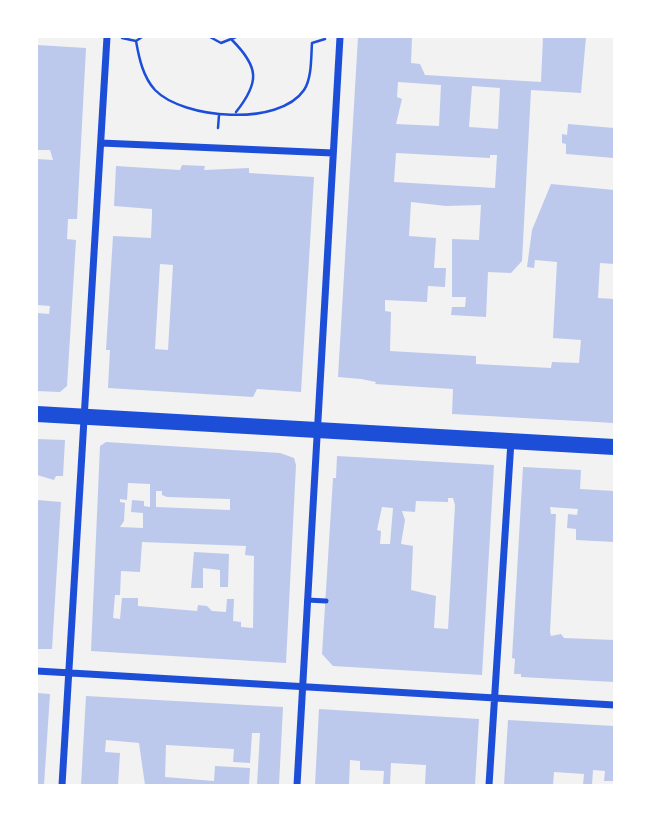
<!DOCTYPE html>
<style>
body{margin:0}
#map{position:relative;width:651px;height:822px;overflow:hidden;background:#f2f2f2;font-family:Inter,sans-serif}
canvas{display:block}
.frame{position:absolute;inset:0;border:38px solid #fff;pointer-events:none}
</style>
<div id="map">
<canvas width="651" height="822"></canvas>
<div class="frame"></div>
</div>
<script>
const g = document.querySelector('canvas').getContext('2d');
g.lineJoin = 'round';
function fillPath(path, color) {
  g.fillStyle = color;
  g.fill(path, 'evenodd');
}
function trace(path, color, width, dash) {
  g.strokeStyle = color;
  g.lineWidth = width;
  g.lineCap = dash ? 'butt' : 'round';
  g.setLineDash(dash || []);
  g.stroke(path);
}
const building = new Path2D(`
 M358 37H412L411 63 420 64 425 75 541 82 543 37H586L581 93 531 90 522 261 511 273 488 272 486 317 451 315 452 307H465L466 297H452V239L479 240 481 205 446 206 411 202 409 236 436 238 434 268H446L445 287 428 286 427 302 385 300V311L391 312 390 351 476 356V364L551 368 552 362 579 363 581 340 553 338 557 262 535 260 534 268 527 267 532 230 551 184 614 190V264L600 263 598 298 614 299V423L452 414 453 389 375 384 376 382 361 379 338 377ZM398 82 441 85 439 126 396 124 402 99 397 97ZM472 86 500 88 498 129 469 127ZM396 153 490 158V155H497L495 188 394 182Z
 M37 45 86 48 77 219H68L67 239 76 240 67 386 60 392 37 391V313L49 314 50 306 37 305V159L53 160 50 150H37Z
 M568 124 614 128V158L566 154V144L562 143V134L567 135Z
 M182 165 205 166 204 170 249 168V173L314 177 301 392 257 389 253 397 108 388 110 350H106L113 236 151 238 152 215V209L114 206 116 166 180 170ZM160 264 173 265 168 350 155 349Z
 M37 439 65 440 63 476H56L54 480 37 475Z
 M106 442 280 453 294 458 296 465 286 663 91 651 100 446ZM128 483 150 484V507L144 506V501L132 500 131 512 143 513V528L120 527 124 521 125 503 120 502V499L127 500ZM156 491H162V495L167 497 230 499V510L156 507ZM142 542 246 546 245 555 254 556 253 628 241 627V622L233 621 234 599H227L226 612 212 611 207 606 198 605 197 611 138 606V598H122L120 619 113 618 115 595H120L121 571 140 572Z
 M337 456 494 465 482 675 333 666 322 654 333 478H336ZM448 498H453L455 505 448 629 434 628 436 596 411 590 413 546 401 544 405 520 402 511 415 512 416 501 448 502ZM382 507 393 508 390 544H380L381 531 377 530Z
 M523 467 581 470 580 489 614 491V542L576 540V529L567 528 568 514 577 515 578 509 550 507 551 514H556L550 632 551 636 561 634 564 638 614 640V682L521 677V674H514L515 659 512 658Z
 M37 500 61 502 52 649H37Z
 M194 552 229 554 228 587H220V570L203 568V588H191Z
 M37 693 50 694 44 785H37Z
 M86 696 283 707 279 785H257L260 733H252L250 763 233 762 234 749 166 745 165 777 214 781 215 766 250 768 249 785H145L139 743 106 740 105 752 120 753 118 785H81Z
 M319 709 479 719 475 785H425L426 765 391 763 390 785H383L384 771 360 770V761L350 760 349 785H315Z
 M508 720 614 726V781H604L605 771 593 770 592 785H583L584 774 554 772 553 785H504Z`);
const path = new Path2D(`
 M142 37 136 41C139 58 143 77 155 90 183 119 279 127 304 90 312 78 311 57 312 43L325 39
 M210 37 221 43 236 37
 M122 38 136 41
 M232 40C259 67 260 82 236 112
 M218 128 219 115`);
const service = new Path2D(`
 M307 600 326 601`);
const minor = new Path2D(`
 M101 143 333 153
 M37 671 614 705
 M62 785 107 37
 M297 785 340 37
 M489 785 511 441`);
const primary = new Path2D(`
 M37 414 614 447`);
fillPath(building, '#bdc9ec');
trace(path, '#1d4ed8', 2.5);
trace(service, '#1d4ed8', 5);
trace(minor, '#1d4ed8', 7);
trace(primary, '#1d4ed8', 16);
</script>
